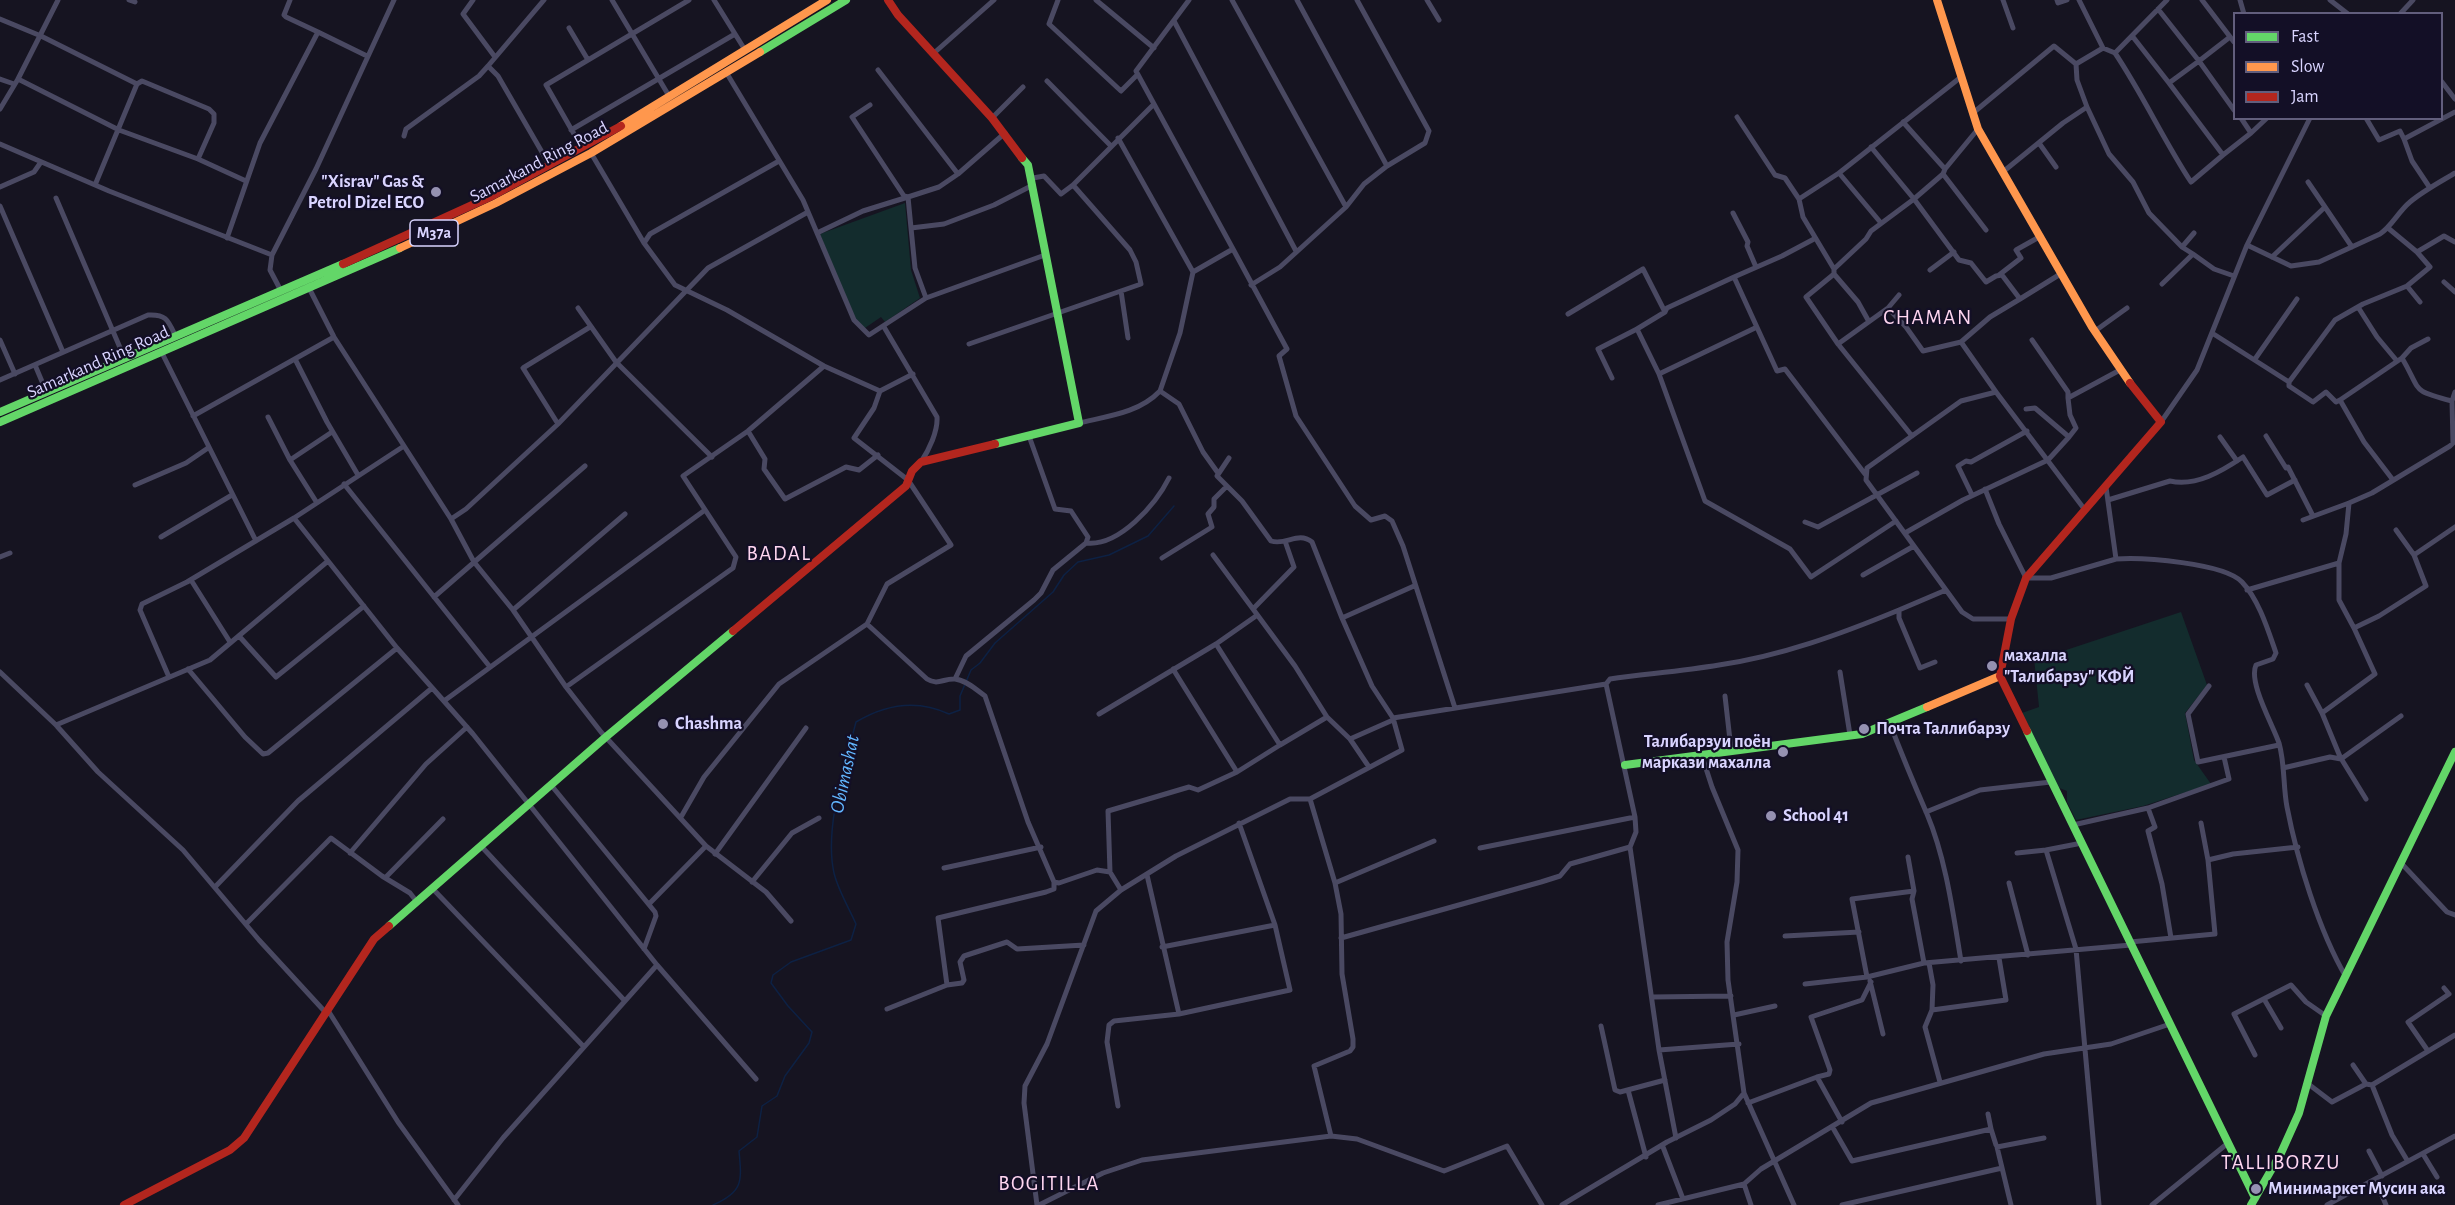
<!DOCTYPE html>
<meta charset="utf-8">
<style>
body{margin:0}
#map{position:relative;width:2455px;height:1205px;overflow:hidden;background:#161421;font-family:"Alegreya Sans",sans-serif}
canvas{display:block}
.legend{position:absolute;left:2233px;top:12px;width:210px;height:108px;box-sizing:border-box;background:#130f26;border:2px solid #625e7d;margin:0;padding:8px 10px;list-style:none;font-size:18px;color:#d9d4ff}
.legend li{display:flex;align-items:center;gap:12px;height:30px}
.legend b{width:30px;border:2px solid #625e7d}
</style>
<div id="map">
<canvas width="2455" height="1205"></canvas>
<ul class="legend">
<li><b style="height:8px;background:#63d668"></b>Fast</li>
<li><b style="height:8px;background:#ff974d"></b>Slow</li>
<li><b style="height:8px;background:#b3261e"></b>Jam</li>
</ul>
</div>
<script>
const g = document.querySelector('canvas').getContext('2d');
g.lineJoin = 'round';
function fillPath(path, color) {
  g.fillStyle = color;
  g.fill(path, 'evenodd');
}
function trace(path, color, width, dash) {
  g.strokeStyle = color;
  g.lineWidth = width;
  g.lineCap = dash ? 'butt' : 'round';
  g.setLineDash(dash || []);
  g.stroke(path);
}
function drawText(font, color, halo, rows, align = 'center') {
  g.font = font + ' "Alegreya Sans",sans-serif';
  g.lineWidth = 4.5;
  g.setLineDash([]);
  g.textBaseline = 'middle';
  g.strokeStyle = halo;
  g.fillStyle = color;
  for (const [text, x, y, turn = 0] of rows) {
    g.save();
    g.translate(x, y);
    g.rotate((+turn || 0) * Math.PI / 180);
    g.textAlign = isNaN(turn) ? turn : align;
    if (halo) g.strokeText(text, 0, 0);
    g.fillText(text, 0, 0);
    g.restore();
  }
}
const green = new Path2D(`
 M905 203 911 270 920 298 885 322 881 317 862 330 855 323 820 234Z
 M2181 612 2207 685 2185 713 2194 760 2211 784 2143 806 2076 820 2067 802V791L2057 787 2022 713 2039 707 2034 658 2045 657Z`);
const stream = new Path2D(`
 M713 1205C743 1192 742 1182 739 1151L757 1137 762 1106 777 1096 785 1076 809 1043 812 1032 788 1006 771 983 773 975 791 962 851 940 856 924C849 908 838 890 834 873 824 828 845 765 856 722 886 704 917 699 949 714L960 710V696L971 670 980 663 995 643 1053 592 1064 575 1078 562 1109 555 1148 536 1174 506`);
const street = new Path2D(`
 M129 0 135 2
 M290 0 284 15 286 17 318 32
 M473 0 463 14 495 57
 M544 0 488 66 498 76 550 166
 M612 0 669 96
 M714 0 745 50
 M1058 0 1049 24 1121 91 1137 75
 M1096 0 1154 48
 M1189 0 1136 71 1233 249 1193 272 1180 333 1160 391 1179 404 1203 452 1218 473
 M1232 0 1346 207 1280 267 1251 285
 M1297 0 1387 166 1364 184 1346 207
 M1357 0 1429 131 1425 143 1387 166
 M1427 0 1439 20
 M2003 0 2013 28
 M2057 0 2058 3 2067 0
 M2202 0 2234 42
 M2240 0 2244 14
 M2330 0 2348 14
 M2158 9 2199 61 2230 37
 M2400 14 2413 0
 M0 19 41 36 137 84
 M1174 21 1296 251
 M569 28 588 60
 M2133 37 2169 83
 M2103 48 2115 53 2167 0
 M934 53 994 0
 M2115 53C2143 95 2163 139 2191 182L2223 155
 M2076 64 2103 48 2079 0
 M878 70 958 174
 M726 72 803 200 854 320 869 335 926 298 1045 255
 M0 79 14 84
 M18 79 119 130 198 159 246 181
 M1047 81 1110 145
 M2442 82 2455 99
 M870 105 852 117 904 196 908 197 939 187 958 174 1005 133
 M2087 107 2109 154 2133 182 2149 213 2182 247 2194 233
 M0 109 18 79 58 0
 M2234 110 2199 61 2169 83 2223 155 2251 133
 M1973 113 2054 46 2076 64 2077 80 2087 107 2063 123 2004 171
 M1737 117 1775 175 1785 178 1799 199
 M992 118 1023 87
 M2241 118 2251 133 2267 118
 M2366 118 2379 140 2400 131 2404 139 2455 112
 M1903 122 1945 169
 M571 130 735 34
 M404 136 406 129 479 76 488 66
 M1118 138 1193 272
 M2404 139 2412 161 2430 188
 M2039 143 2056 167
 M0 144 109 191 272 255 270 270 280 289
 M1871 147 1914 199 1943 174 1945 169 1978 129
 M582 148 546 85 689 0
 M591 153 644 243 675 285 727 310 824 366 880 391
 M1839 173 1881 223
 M1943 174 1986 230
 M2308 182 2325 207
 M95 185 137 84 142 81 209 109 214 114V123L198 159
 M1073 185 1153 105
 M0 187 34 172 41 162
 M56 198 124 357
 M0 206 63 352
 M1733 213 1748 242 1747 246 1756 267
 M911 228 915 268 926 298
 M2388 228 2417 252 2444 236 2455 242
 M817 233 863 211 908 197 911 228 944 224 994 205 1033 185
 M227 238 260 143 318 32 367 56
 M1814 239 1782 256 1734 277 1777 371 1785 369 1865 474
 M644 243 650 234 779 161
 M2247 245 2291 266 2319 262 2380 234C2392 226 2398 212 2410 202 2423 191 2440 182 2455 173
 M1233 249 1287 349 1279 356 1296 416 1355 506 1371 520 1385 516 1392 521 1403 546 1455 708
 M2417 252 2430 267 2407 286 2420 302
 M2193 254 2214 269 2234 276
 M272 255 316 169 394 0
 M2272 257 2325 207 2352 247
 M1834 269 1803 217 1799 199 1839 173 1961 77
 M1930 270 1954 252
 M1834 274 1858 302 1868 320
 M1999 275 2021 258 2016 250 2041 236
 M2444 282 2455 292
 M2162 284 2193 254 2182 247
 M308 286 334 337 451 519 474 562 513 610 566 687 601 732 706 846 766 892 791 921
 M1121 291 1128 338
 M1899 295 1888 308 1906 327 1923 351 1961 342 1996 392
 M2020 299 2062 273
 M2358 307 2377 337 2397 361
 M578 308 616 362 712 457
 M1888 308 1838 344 1912 436
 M1665 312 1667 308 1734 277
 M1568 314 1643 269 1665 312 1637 329 1659 374
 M884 327 937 417C938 431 929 450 921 462
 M1755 328 1659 374 1705 501 1790 549 1811 577 1896 521
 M2095 331 2127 308
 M2212 333 2289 382 2335 320 2363 304 2407 286
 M0 340 15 374
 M2032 340 2068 392V398
 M969 344 1141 284 1136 262 1130 250 1073 185 1061 194 1044 176 1033 178
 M1838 344 1806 297 1834 274V269L1866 239 1871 231 1914 199 1959 260 1971 263 1986 282 1996 276 2002 275 2020 299 1990 317 1961 342
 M161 351 256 541
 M2402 358 2411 348 2428 339
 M295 359 327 422 358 475
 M2255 359 2297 299
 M35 365 46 391
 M1612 378 1598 349 1637 329
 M0 380 148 315C166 314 168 320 175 335
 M2289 382V386L2313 402 2326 392 2336 402 2340 400
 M880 391 913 374
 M2455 392 2452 401 2453 443 2450 446 2372 493 2349 503 2346 534 2339 563V600L2354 628 2379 616 2426 586 2414 555 2455 527
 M193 416 334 337
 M268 417 290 460 317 503
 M2161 422 2197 370 2247 245 2310 118
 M1079 423C1108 416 1139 413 1160 391
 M558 424 523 368 590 327
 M748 431 765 459 764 469 785 499 846 467 859 470 878 455
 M2266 436 2286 468 2288 467 2313 516
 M2069 437 2076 428 2070 415 2068 398 2120 370
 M2220 437 2237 461
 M1229 458 1217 476 1242 501 1271 541C1286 546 1298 531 1312 542L1342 618
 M290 460 332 432
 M2393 480 2364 442 2340 400 2402 358C2422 392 2410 390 2452 401
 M344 484 490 667
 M135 485 186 463 208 448
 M2106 487 2116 559C2142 557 2224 563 2242 582 2259 600 2268 630 2276 653L2273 659 2256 665C2248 682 2273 725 2279 743 2285 764 2283 786 2287 807 2297 859 2319 931 2346 977
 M1985 489 1999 524 2026 578H2051L2116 559
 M1972 495 1958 466 1966 461 1971 462 2027 431
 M2108 500 2170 481C2196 487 2222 471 2243 457L2267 495 2295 480
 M294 518 397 648 473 734 657 965 756 1079
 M451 519 466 509 558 424 708 268 808 212
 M2303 520 2349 503
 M1805 522 1818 527 1917 473
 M2396 530 2414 555
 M1905 533 1963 500 2048 460 2069 437 2035 408 2026 409
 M161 537 232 495
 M1086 543C1119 547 1156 504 1169 478
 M1213 555 1253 609 1294 567 1285 541
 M0 557 10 553
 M1162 558 1212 527 1208 514 1214 507V499L1227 486
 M1863 575 1914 546
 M191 580 230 642
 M2247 590 2339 563
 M434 597 585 466
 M1253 609 1295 666 1327 717 1350 739 1369 767
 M513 610 625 514
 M2011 619H1973L1962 612 1866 480 1867 468 1961 401 1996 392 2085 510
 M867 624 927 679C938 686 944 678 955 679 966 680 977 690 985 696L1028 822 1054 882 1059 883 1097 870 1110 872 1121 890
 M2354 628 2375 674 2322 713 2341 759 2401 716
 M239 636 276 677 364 606
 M1216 644 1280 745 1327 717
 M1935 662 1920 668 1899 618V610L1946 590
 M188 669 245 737 263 754 268 753 397 648
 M1173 669 1237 772
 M0 672 56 725 98 772 183 850 259 940 327 1014
 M1840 672 1850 735
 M169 677 140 610 142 604 187 582 294 518 404 446
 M955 679 966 656 1034 600 1041 593 1053 570 1086 543 1088 537 1071 511 1055 509 1029 436
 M1606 684 1610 679C1646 674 1683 671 1719 665 1781 656 1841 634 1899 610
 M2307 685 2322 713
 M2209 686 2188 714 2198 762 2279 745
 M566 687 733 568 736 557 683 476 748 431 824 366
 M1725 696 1731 749
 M444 701 705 510
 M1099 714 1216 644 1256 616
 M1393 718 1606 684 1635 817 1636 832 1630 847 1659 1050 1676 1138
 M1890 724C1902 755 1914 784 1927 814 1946 859 1953 913 1961 961
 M56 725 210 660 328 561
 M1350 739 1393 720
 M1701 753 1712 787 1738 850 1737 882 1727 942 1728 980 1744 1093 1794 1205
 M2342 760 2366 799
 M2283 768 2330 757 2341 759
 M551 785 655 912 656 916 644 949
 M1310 799 1335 883 1341 914 1342 974 1353 1039V1047L1350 1051 1314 1066 1331 1136
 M1926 812 1980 790 2051 782
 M681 817 704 777 779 684 867 624 887 584 951 545 908 480 854 438 874 408 880 391
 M2201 823 2208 860 2233 854 2298 847
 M2073 825 2148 808
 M2082 843 2046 850 2076 949 2099 1205
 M481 846 624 1000
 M1480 848 1635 817
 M350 853 426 764 467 727
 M2017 853 2046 850
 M715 854 806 728
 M1908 857 1914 891 1912 899 1924 963
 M2401 863 2447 912 2455 915
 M944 868 1041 847
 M1110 872 1108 811 1189 787 1198 790 1237 772 1280 745
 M1147 875 1179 1014 1290 990 1275 925 1239 823
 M386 877 443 819
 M752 882 792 833 819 818
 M1335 883 1434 841
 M2009 883 2028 955
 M215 887 298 801 432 688
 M432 888 584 1047
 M649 904 706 846
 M246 924 331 838 382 876 410 893 417 902
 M1785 936 1859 932
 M1341 938 1541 882 1560 876 1570 864 1630 847
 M2171 938 2162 884 2148 831 2155 827 2148 808 2229 779 2224 757
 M2130 942 2215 934 2208 860
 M1162 947 1275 925
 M1929 963 1933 985 1932 1010
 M1867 977 1852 899 1914 891
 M1870 981 1883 1034
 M1805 984 1867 977 1924 963 2131 945
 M947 985 938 918 1046 892 1054 889V882
 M1652 997 1731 996
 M2264 999 2281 1028
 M887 1009 947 985 962 983 964 980 960 962 964 956 1007 942 1017 949 1084 945
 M329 1012 398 1122 458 1205
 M1734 1015 1775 1006
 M1601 1026 1615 1090 1620 1092 1665 1080
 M1659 1050 1739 1044
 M2428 1051 2408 1022 2449 994 2444 988
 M2255 1055 2234 1014 2291 985 2306 1002 2326 1016
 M2353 1065 2366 1084
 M1817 1077 1829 1074 1830 1070 1811 1017 1862 1000 1871 982
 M1940 1082 1925 1027 1932 1010 2006 1000 1999 958
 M2307 1083 2332 1102 2366 1084 2372 1085 2455 1035
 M2372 1085 2392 1135 2407 1160
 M1628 1090 1646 1157
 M1748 1103 1817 1077 1842 1122
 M1118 1106 1107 1042 1109 1025 1114 1021 1179 1014
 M1988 1114 1991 1129
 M1833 1128 1852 1161 1991 1129 1996 1145
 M1663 1147 1683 1199
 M2369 1151 2382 1176
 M2423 1154 2437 1177
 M2375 1179 2386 1205
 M1744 1184 1751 1205
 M454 1200 503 1138 657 965
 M1037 1205 1024 1103 1025 1086 1047 1044 1096 911 1121 890 1176 856 1290 799H1310L1402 750 1393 718 1372 686 1342 618 1414 586
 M1039 1205 1103 1173 1142 1160 1331 1136 1357 1139 1444 1171 1507 1146 1542 1205
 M1562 1205 1667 1142 1711 1120 1735 1104 1744 1093
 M1658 1205 1744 1184 1761 1169 1871 1103 2044 1054 2111 1044 2170 1024
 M1842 1205 2002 1168
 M2011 1205 1997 1147 2044 1138
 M2152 1205 2228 1143
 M2327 1205 2455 1136`);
const fast = new Path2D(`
 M760 52 846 0
 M0 412 343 264
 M0 422 400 248
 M995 444 1079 423 1028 165 1022 158
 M2027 731 2255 1198
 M1625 765 1862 734 1927 707
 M389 926 607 736 733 631
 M2251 1205 2281 1153 2299 1113 2326 1016 2455 752`);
const slow = new Path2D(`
 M1937 0 1978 129 2092 327 2130 383
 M621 126 827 0
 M400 248 496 203 591 153 760 52
 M1927 707 2000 676`);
const jam = new Path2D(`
 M888 0 898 15 992 118 1022 158
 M343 264 492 196 621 126
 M733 631 906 486 912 471 921 462 995 444
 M2027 731 2000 676 2011 619 2026 578 2161 422 2130 383
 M124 1205 230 1150 244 1138 374 939 389 926`);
const markers = [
 [436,192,6,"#9591b1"],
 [1992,666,6,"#9591b1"],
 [663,724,6,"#9591b1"],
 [1864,729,6,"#9591b1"],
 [1783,752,6,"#9591b1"],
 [1771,816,6,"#9591b1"],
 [2256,1189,6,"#9591b1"]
];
const shields = [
 [434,233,48]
];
const shieldNames = [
 ["M37a",434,233]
];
const streetNames = [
 ["Samarkand Ring Road",539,162,-28],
 ["Samarkand Ring Road",98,362,-24]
];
const poiNames = [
 ["\"Xisrav\" Gas &",424,182,"right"],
 ["Petrol Dizel ECO",424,203,"right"],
 ["махалла",2004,656],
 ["\"Талибарзу\" КФЙ",2004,677],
 ["Chashma",675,724],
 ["Почта Таллибарзу",1876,729],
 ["Талибарзуи поён",1771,742,"right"],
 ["маркази махалла",1771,763,"right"],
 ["School 41",1783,816],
 ["Минимаркет Мусин ака",2268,1189]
];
const waterNames = [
 ["Obimashat",845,774,-78]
];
const quarterNames = [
 ["CHAMAN",1928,318],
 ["BADAL",779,554],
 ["TALLIBORZU",2281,1163],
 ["BOGITILLA",1049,1184]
];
fillPath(green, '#132c2d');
trace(stream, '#0d2144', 1.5);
trace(street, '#4a4962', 5);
trace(fast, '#63d668', 8);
trace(slow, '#ff974d', 8);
trace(jam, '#b3261e', 8);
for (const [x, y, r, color] of markers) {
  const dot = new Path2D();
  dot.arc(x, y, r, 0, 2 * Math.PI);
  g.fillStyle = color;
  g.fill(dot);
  trace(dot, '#130f26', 2);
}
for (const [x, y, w] of shields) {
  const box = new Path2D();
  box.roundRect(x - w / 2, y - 13, w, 26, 4.5);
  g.fillStyle = '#130f26';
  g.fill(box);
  trace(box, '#d9d4ff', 1.5);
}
drawText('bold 16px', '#d9d4ff', null, shieldNames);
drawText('18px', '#d9d4ff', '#130f26', streetNames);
drawText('bold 18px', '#d9d4ff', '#130f26', poiNames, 'left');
drawText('italic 20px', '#62b6ff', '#130f26', waterNames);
g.letterSpacing = '1.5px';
drawText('21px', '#ffd6f0', '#130f26', quarterNames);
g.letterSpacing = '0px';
</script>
